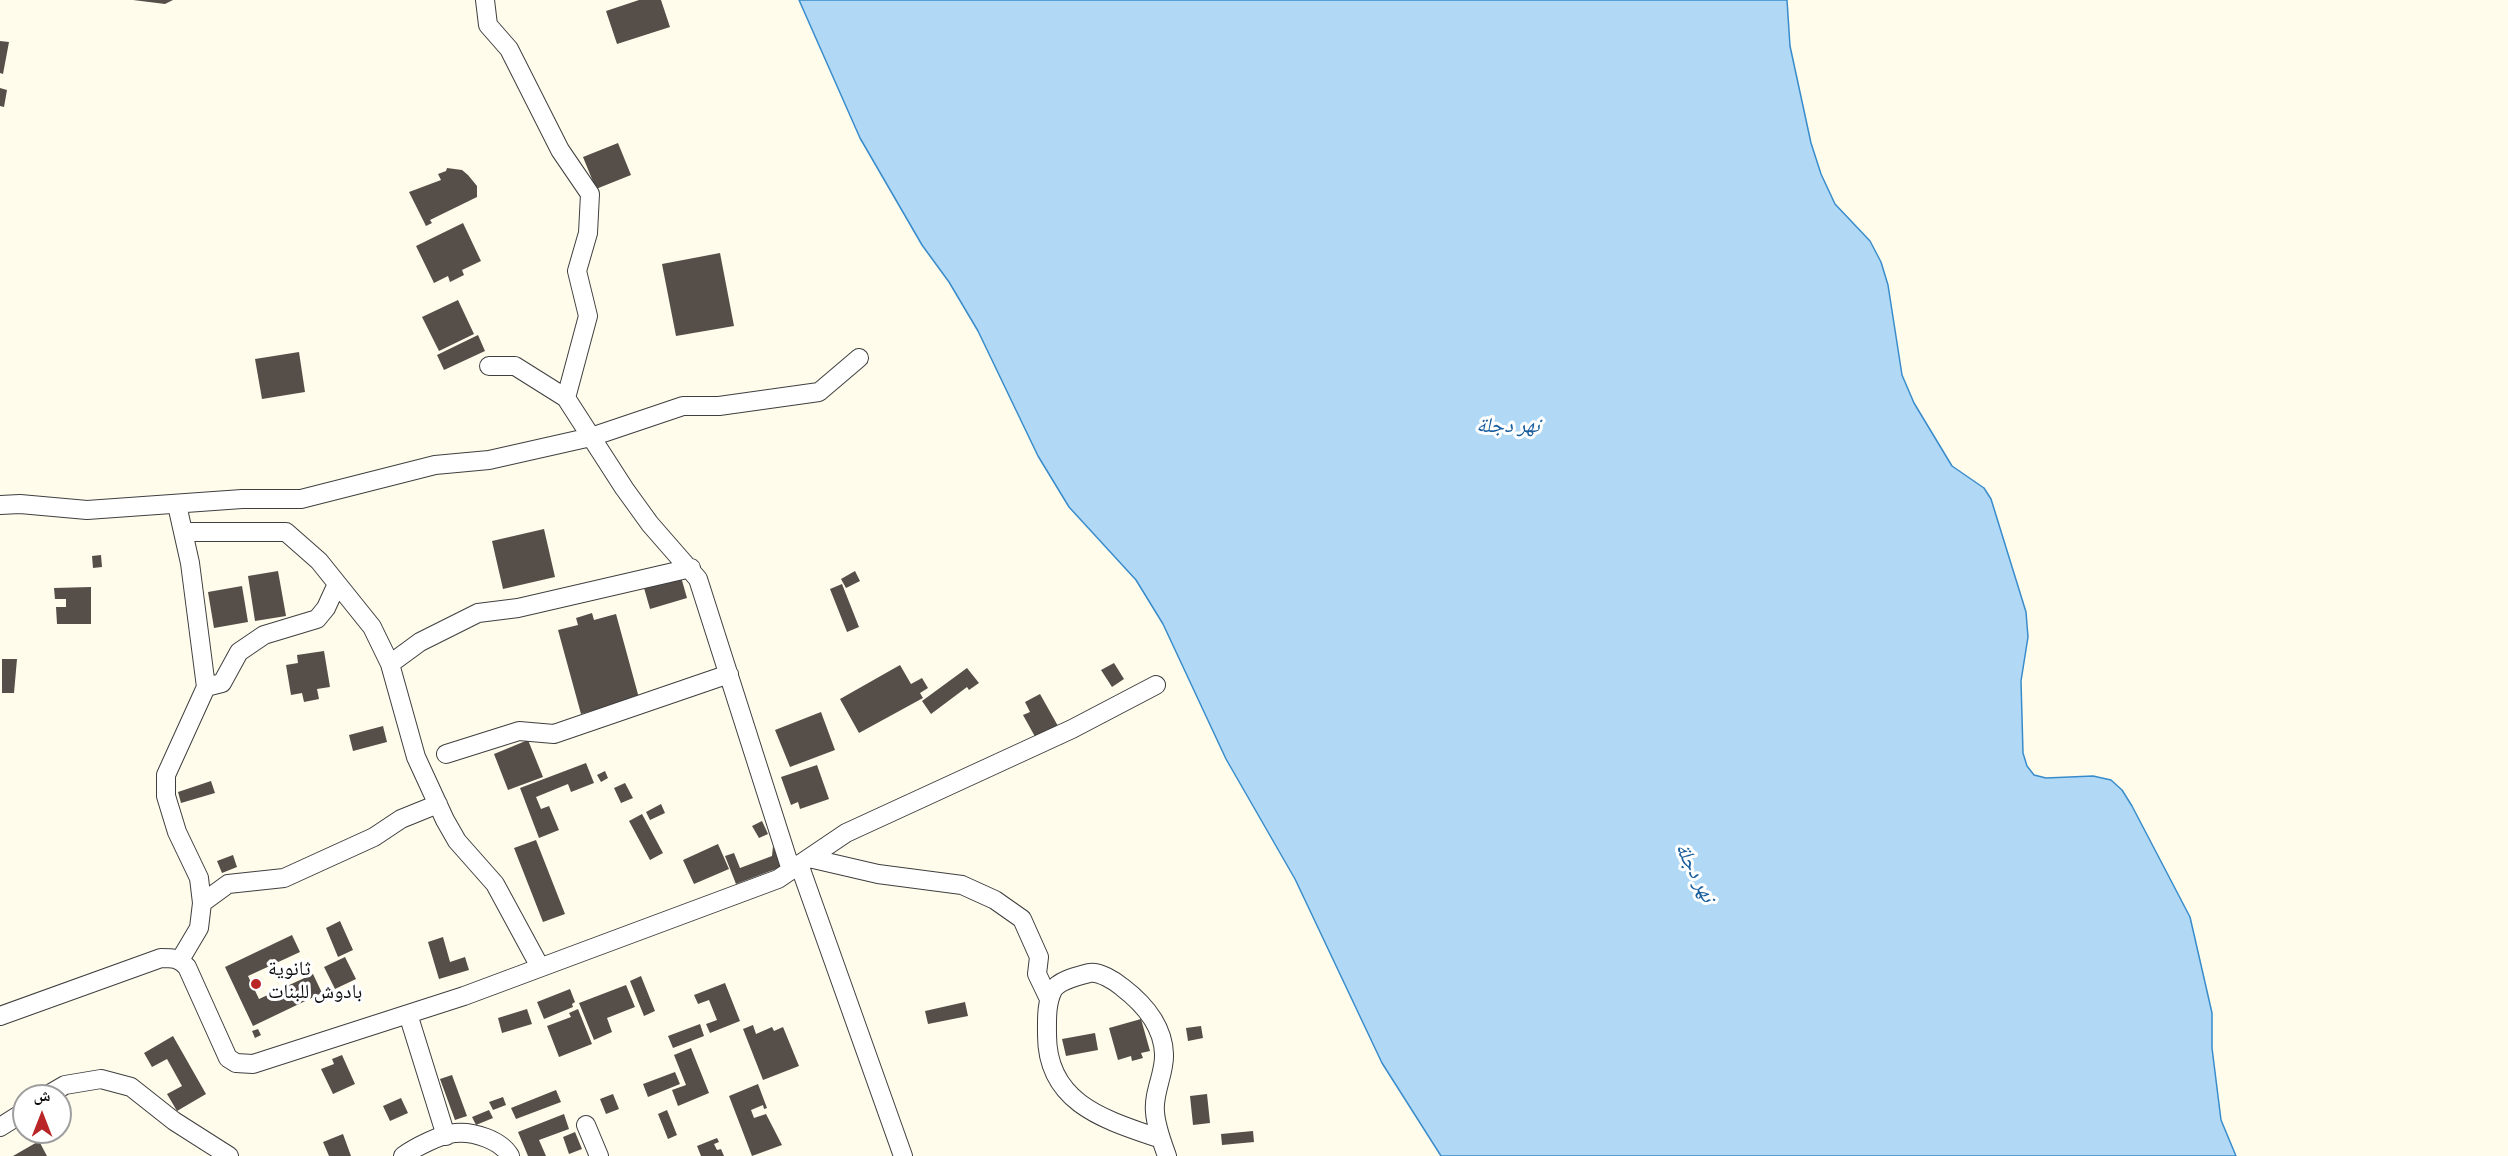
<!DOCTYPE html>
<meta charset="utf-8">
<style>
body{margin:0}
#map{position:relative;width:2508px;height:1156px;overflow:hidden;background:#fffcec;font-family:Georgia,"Noto Naskh Arabic",serif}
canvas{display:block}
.north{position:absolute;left:12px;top:1084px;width:60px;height:60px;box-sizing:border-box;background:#fff;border:2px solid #9e9e9e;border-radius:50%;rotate:0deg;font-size:16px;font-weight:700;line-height:24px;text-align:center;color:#0c0c0c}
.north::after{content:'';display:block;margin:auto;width:21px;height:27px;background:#ba2628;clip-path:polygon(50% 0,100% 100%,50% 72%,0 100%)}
</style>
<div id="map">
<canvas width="2508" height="1156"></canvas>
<div class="north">ش</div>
</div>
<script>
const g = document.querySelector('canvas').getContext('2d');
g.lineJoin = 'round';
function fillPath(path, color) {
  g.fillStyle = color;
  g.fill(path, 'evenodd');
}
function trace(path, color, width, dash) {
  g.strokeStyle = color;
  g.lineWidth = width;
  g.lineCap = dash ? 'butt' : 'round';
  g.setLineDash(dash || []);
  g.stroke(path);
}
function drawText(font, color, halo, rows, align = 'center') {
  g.font = font + ' Georgia,"Noto Naskh Arabic",serif';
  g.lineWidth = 6;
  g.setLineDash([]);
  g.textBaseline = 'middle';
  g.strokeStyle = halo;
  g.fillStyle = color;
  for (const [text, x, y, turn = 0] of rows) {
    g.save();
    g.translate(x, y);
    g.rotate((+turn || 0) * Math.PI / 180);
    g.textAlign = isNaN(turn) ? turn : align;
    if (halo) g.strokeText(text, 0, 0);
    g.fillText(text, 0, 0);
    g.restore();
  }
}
const water = new Path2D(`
 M799 0H1787L1790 46 1811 143 1821 174 1835 204 1870 241 1881 262 1888 285 1902 375 1914 403 1952 466 1984 488 1991 499 2026 612 2028 637 2021 681 2023 753 2027 766 2034 775 2046 778 2093 776 2111 780 2122 790 2132 806 2190 917 2212 1013V1048L2221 1120 2236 1156H1441L1382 1063 1295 879 1226 759 1163 624 1136 580 1069 507 1038 456 978 331 949 282 922 245 860 138Z`);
const building = new Path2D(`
 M133 0H173L165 4Z
 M639 0H661L670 27 617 44 606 11Z
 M0 41 9 42 3 74 0 73Z
 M0 88 7 90 4 107 0 106Z
 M618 143 631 175 596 189 583 157Z
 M447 168 462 170 468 175 477 186V197L430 220 432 223 426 226 409 192 441 180 438 174 446 171Z
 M463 223 481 261 462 270 464 275 450 282 448 276 434 283 416 246Z
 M720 253 734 326 676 336 662 264Z
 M458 300 474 334 439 351 422 317Z
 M478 335 485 351 444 370 437 355Z
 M299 352 305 392 262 399 255 359Z
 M544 529 555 577 503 589 492 541Z
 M101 555 102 567 93 568 92 556Z
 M278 571 286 616 255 621 248 576Z
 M855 571 860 581 846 588 841 579Z
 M681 577 687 598 650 609 644 588Z
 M842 584 859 627 847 632 830 589Z
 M242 586 248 622 214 628 208 592Z
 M91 587V624H57L56 607H66V599H55L54 588Z
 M592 613 594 620 616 614 639 698 581 714 558 630 578 625 576 618Z
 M324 651 330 687 317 689 319 699 304 702 302 693 291 695 286 665 298 663 297 655Z
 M2 659H17L14 693H2Z
 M1114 663 1124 679 1112 687 1101 670Z
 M900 665 911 684 922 678 928 688 920 693 923 698 859 733 840 699Z
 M967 668 979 683 969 690 967 687 931 714 922 701Z
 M1040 694 1058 726 1038 742 1023 715 1030 712 1025 702Z
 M821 712 835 750 790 767 775 730Z
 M383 726 387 742 353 751 349 735Z
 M528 740 543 777 508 790 494 754Z
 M586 763 594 783 571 792 568 784 536 797 541 809 549 806 559 830 539 838 520 788Z
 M817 765 829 799 800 809 798 802 791 805 781 777Z
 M605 771 608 778 601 782 597 775Z
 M211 781 215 793 181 803 178 792Z
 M625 783 633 798 621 803 614 788Z
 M661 804 665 813 650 820 646 812Z
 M642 814 663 853 650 860 629 821Z
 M762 821 768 834 759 838 752 826Z
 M536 840 565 914 543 922 514 848Z
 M718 844 729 869 694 884 683 860Z
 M773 846 781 867 736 884 725 856 734 853 740 868 772 856Z
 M233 855 237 867 222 873 217 861Z
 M340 921 353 950 338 957 326 928Z
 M292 935 300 952 248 976 259 999 313 974 322 993 253 1026 225 967Z
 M443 937 450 962 465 957 469 970 439 979 428 942Z
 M345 957 356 979 335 989 324 967Z
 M641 976 655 1011 644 1016 630 981Z
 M725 983 740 1021 710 1033 706 1024 717 1020 709 1000 698 1004 694 995Z
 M626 985 635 1007 607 1018 612 1032 594 1040 579 1003Z
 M570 989 575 1002 572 1004 573 1007 544 1019 537 1002Z
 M965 1002 968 1016 928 1024 925 1011Z
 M527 1009 532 1024 502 1033 498 1018Z
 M578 1009 592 1044 559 1057 547 1026 571 1017 569 1013Z
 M1141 1019 1150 1051 1141 1053 1143 1058 1132 1061 1131 1056 1118 1060 1109 1028Z
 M700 1024 704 1036 673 1048 668 1036Z
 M753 1025 756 1034 772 1027 774 1031 783 1027 799 1066 763 1080 743 1029Z
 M1201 1026 1203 1038 1188 1041 1186 1028Z
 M258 1029 261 1035 255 1038 252 1031Z
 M1095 1033 1098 1050 1066 1056 1062 1039Z
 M173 1036 206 1094 177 1111 167 1094 182 1086 167 1059 152 1067 144 1053Z
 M691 1048 709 1093 678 1106 672 1090 686 1085 674 1055Z
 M342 1055 355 1084 333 1094 321 1069 334 1064 332 1059Z
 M675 1072 680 1084 648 1097 643 1084Z
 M452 1075 467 1116 455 1120 440 1079Z
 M758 1084 767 1108 764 1109 763 1105 751 1110 754 1118 766 1114 782 1145 752 1156 729 1096Z
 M556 1090 561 1102 516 1119 511 1108Z
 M613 1094 619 1109 606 1114 600 1099Z
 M1207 1094 1210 1123 1193 1125 1190 1096Z
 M503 1097 506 1105 493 1110 489 1102Z
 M401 1098 408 1113 390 1121 383 1106Z
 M489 1110 493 1118 476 1125 472 1117Z
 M667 1110 677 1135 668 1139 658 1114Z
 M564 1114 569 1129 539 1140 546 1156H528L518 1132Z
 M1253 1131 1254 1142 1222 1145 1221 1134Z
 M575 1132 582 1149 569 1154 563 1137Z
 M343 1134 351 1156H329L323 1142Z
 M717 1138 719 1142 714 1144 717 1150 721 1149 724 1156H701L697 1146Z
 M39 1141 47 1156H13Z`);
const minor = new Path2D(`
 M485 0 488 25 509 49 560 150 590 194 588 233 577 271 588 316 566 398
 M489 366H515L566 398 624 488 650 524 698 579 791 870
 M0 505 20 504 87 510 242 499H301L435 465 489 460 591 437 683 406H719L819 392 859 358
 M177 505 190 563 206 687 166 775V796L177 832 199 878 202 903 199 928 180 960
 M183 532H286L319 561 372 627 390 664 416 757 445 820 457 841 495 884 540 967
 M390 664 420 642 478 613 518 608 691 568
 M206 687 222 683 239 652 264 635 317 619 326 608 337 584
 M446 754 519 731 554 734 729 674
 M809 858 878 874 962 885 995 900 1022 919 1039 957 1037 974 1049 999
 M799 864 903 1156
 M202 903 228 884 284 878 374 837 401 819 438 804
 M408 1014 446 1136
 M0 1016 161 958C173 958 179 958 187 967L228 1058 236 1063 253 1064 464 996 778 879 846 833 1072 729 1156 685
 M46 1096 65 1085 101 1079 131 1087 174 1121 229 1156
 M586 1125 599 1156
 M0 1127 24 1112
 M1161 1139C1106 1120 1047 1104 1047 1035 1047 1020 1046 1004 1053 990 1059 980 1078 976 1089 973 1099 971 1115 981 1122 987 1143 1003 1163 1025 1164 1054 1165 1073 1153 1092 1155 1112 1156 1127 1162 1142 1167 1156
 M403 1156C414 1148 441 1134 455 1133 473 1131 501 1140 510 1156`);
const markers = [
 [256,984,6,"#ba2628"]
];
const poiNames = [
 ["ثانوية",268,972],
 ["بادوش للبنات",268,995]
];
const waterNames = [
 ["نهر دجلة",1508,429],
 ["نهر دجلة",1692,874,63]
];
fillPath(water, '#b1d9f5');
trace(water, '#398ccb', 1.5);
fillPath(building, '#554e49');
trace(minor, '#3f3f3f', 20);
trace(minor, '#fff', 18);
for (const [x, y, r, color] of markers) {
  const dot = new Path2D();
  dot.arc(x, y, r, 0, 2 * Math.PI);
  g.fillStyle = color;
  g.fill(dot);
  trace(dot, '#fff', 2);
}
drawText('20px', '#0c0c0c', '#fff', poiNames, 'left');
drawText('italic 21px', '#185d9c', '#fff', waterNames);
</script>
